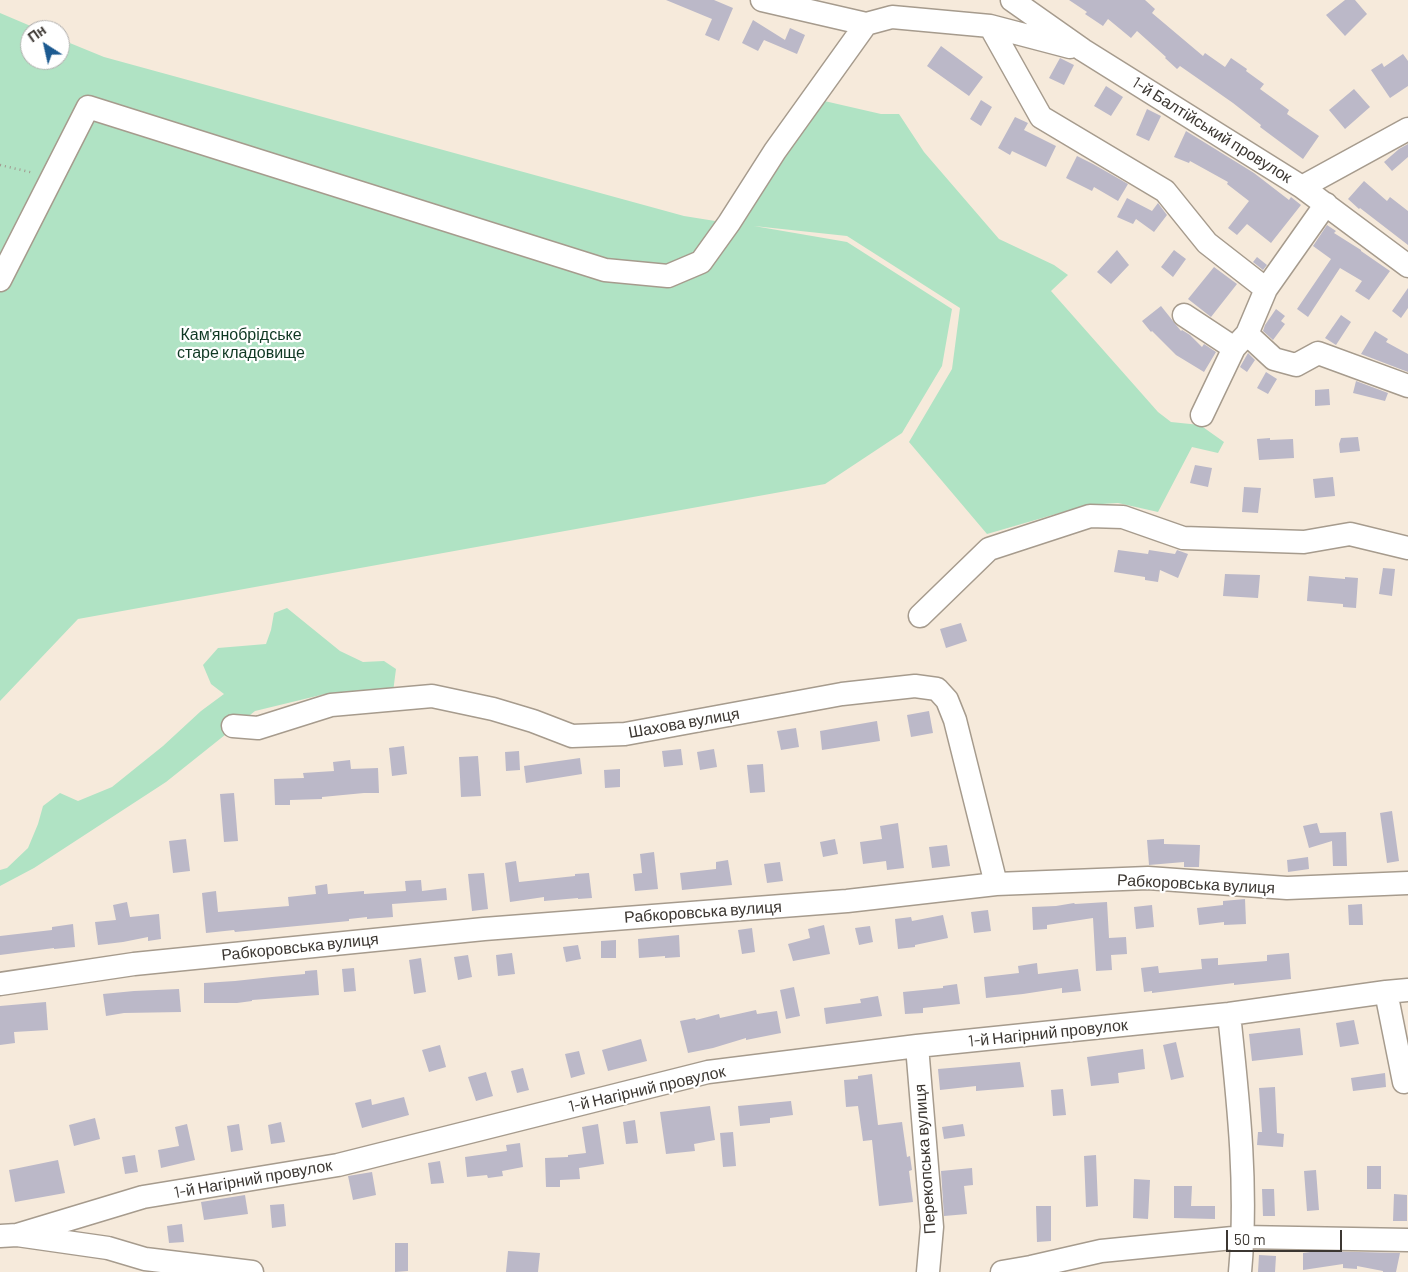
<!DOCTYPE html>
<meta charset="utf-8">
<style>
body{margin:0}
#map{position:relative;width:1408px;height:1272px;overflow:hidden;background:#f6eadb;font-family:Barlow,sans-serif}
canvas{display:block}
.north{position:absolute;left:20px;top:20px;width:50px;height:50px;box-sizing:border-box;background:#fff;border:1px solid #b1afad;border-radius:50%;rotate:325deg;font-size:14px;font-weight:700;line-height:20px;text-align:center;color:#3c3732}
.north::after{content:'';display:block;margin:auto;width:18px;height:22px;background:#1c5a90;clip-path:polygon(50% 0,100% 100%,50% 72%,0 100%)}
.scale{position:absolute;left:1226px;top:1230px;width:116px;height:22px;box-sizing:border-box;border:2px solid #3c3732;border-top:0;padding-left:6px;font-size:15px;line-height:18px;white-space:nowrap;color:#3c3732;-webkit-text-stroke:4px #fff;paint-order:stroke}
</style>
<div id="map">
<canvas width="1408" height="1272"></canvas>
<div class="north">Пн</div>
<div class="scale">50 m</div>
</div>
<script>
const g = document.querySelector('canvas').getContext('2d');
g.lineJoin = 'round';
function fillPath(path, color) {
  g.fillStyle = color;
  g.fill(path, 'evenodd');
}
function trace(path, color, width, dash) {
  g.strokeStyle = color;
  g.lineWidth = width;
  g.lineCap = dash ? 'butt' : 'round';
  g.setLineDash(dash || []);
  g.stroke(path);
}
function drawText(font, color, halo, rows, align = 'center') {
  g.font = font + ' Barlow,sans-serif';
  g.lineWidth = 4.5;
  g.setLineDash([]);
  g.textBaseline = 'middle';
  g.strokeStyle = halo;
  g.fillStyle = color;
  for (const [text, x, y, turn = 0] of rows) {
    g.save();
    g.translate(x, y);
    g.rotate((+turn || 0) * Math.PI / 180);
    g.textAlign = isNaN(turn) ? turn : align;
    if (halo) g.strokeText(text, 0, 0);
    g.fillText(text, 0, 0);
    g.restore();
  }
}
const green = new Path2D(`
 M0 13 40 30H30V60H60V39L104 57 684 216 740 225 820 100 881 114H899L924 152 999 239 1054 265 1068 275 1051 291 1158 412 1171 422 1200 425 1224 442 1218 453 1192 447 1158 512 1118 503 1087 505 987 534 909 442 952 369 960 308 847 236 754 226 847 242 952 309 942 366 902 433 825 484 78 619 0 701Z
 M287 608 340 651 363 662 384 661 396 669 393 692 325 694 255 711 166 782 34 868 0 886V870L7 868 28 848 38 824 43 806 60 793 78 801 112 787 163 746 201 711 224 694 211 684 203 665 218 648 266 644 271 630 274 613Z`);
const building = new Path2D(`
 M666 0H714L733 8 719 41 705 35 712 19Z
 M1069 0H1145L1155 9 1152 13 1203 56 1205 53 1225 67 1231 58 1247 69 1246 71 1264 84 1260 89 1289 110 1287 114 1319 136 1303 159 1260 127 1261 125 1233 103 1180 66 1177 69 1165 58 1166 57 1137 31 1131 38 1108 19 1103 26 1085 14 1087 12Z
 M1345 0H1355L1367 14 1345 36 1326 15Z
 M753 20 785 40 790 28 805 35 797 54 764 40 758 51 742 43Z
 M941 46 983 77 969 96 927 66Z
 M1403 54 1408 61V86L1390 98 1371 70 1382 63 1384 67Z
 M1060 58 1074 65 1064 85 1049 78Z
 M1106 86 1123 97 1111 116 1094 106Z
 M1354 89 1370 107 1345 129 1329 110Z
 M981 100 992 107 981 126 970 119Z
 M1147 109 1161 116 1149 141 1136 135Z
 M1015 117 1028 123 1024 130 1056 146 1046 167 1012 151 1010 155 998 148Z
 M1186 131 1254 173 1289 200 1291 197 1301 205 1271 243 1247 224 1237 235 1228 228 1249 201 1227 184 1228 182 1190 161 1189 163 1174 157Z
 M1408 144V157L1392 171 1384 162 1399 149Z
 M1077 156 1093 164 1128 184 1118 201 1094 187 1092 191 1066 178Z
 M1364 181 1387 201 1390 197 1408 211V245L1360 208 1359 209 1348 199Z
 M1127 198 1152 211 1158 203 1167 215 1154 232 1136 219 1133 224 1117 217Z
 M1327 225 1336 231 1334 233 1361 250V251L1390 271 1369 300 1355 291 1362 281 1340 268 1308 317 1297 309 1331 259 1313 246Z
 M1117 250 1129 265 1111 284 1097 272Z
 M1174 250 1186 259 1173 277 1161 267Z
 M1257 257 1267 265 1263 270 1253 262Z
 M1214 267 1237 284 1211 317 1188 299Z
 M1408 288V308L1401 318 1392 311Z
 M1161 306 1181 331 1182 330 1190 335 1202 347 1204 344 1216 352 1204 372 1176 355 1152 331 1151 332 1142 321Z
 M1276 309 1285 316 1281 321 1285 324 1273 340 1263 331 1265 325Z
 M1341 315 1351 322 1336 345 1325 338Z
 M1375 331 1388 339 1386 342 1408 354V372L1361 354Z
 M1248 353 1255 360 1247 372 1240 367Z
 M1266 372 1277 379 1268 394 1257 388Z
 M1356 381 1388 393 1385 401 1353 393Z
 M1329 389 1330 405 1315 406V390Z
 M1358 437 1360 451 1340 453 1339 444 1341 438Z
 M1270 438V440L1293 439 1294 458 1259 460 1257 439Z
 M1195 465 1212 468 1208 487 1190 483Z
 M1333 477 1335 496 1315 498 1313 479Z
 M1244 487 1261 488 1258 513 1242 512Z
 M1118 550 1148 554 1149 550 1175 554 1177 550 1188 554 1178 578 1160 570 1158 582 1145 580V577L1114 572Z
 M1383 568 1395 569 1392 596 1379 594Z
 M1225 574 1260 575 1258 598 1223 596Z
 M1309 576 1345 579V577L1358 578 1356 608 1343 607V604L1307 601Z
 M961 623 967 641 946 648 940 629Z
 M929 711 933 733 911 737 907 715Z
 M877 721 880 741 822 750 820 731Z
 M796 728 799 747 781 750 777 731Z
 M404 746 407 774 392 776 389 748Z
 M681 749 683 765 664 767 662 751Z
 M714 749 717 767 700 770 697 752Z
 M519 751 520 770 506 771 505 752Z
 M478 756 481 796 461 797 459 757Z
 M580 758 582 774 526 783 524 766Z
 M350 760 351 769 378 768 379 793H364L322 797V799L290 800V805H275L274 779 304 778 303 773 334 771 333 762Z
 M763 764 765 792 750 793 747 765Z
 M620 769V787L605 788 604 770Z
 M234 793 238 841 224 842 220 794Z
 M1392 811 1399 861 1387 863 1380 813Z
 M898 823 904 868 887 870 886 861 863 864 860 842 882 839 880 826Z
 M1317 823 1320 833 1346 832 1347 866H1333L1332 841 1309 848 1303 826Z
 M186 839 190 871 173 873 169 841Z
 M835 839 838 854 823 857 820 842Z
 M1164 839V844L1200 845 1199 867H1184V862L1149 865 1147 840Z
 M947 845 950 866 932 868 929 847Z
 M654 852 658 889 635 891 633 874 642 873 640 854Z
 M1308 857 1309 869 1288 872 1287 860Z
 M728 860 732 885 682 890 680 873 716 869V862Z
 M516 861 519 882 575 876V874L589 873 592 898 578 899V898L544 901V897L510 902 505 863Z
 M780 862 783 881 767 883 764 864Z
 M484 873 488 909 472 911 468 874Z
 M421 880 422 891 446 888 447 900 392 904 393 917 367 919V917L349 919V921L235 932 234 930 206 933 202 893 216 891 218 912 289 906 288 897 316 894 315 886 327 884 328 894 364 891V894L406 891 405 881Z
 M1245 899 1246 924 1224 925V922L1199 925 1197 908 1223 905V901Z
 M127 902 130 917 159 914 161 939 148 941V937L123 942 98 945 95 922 116 920 113 905Z
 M1107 902 1109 938 1126 937 1127 954 1111 955 1112 970 1096 971 1093 918 1047 925V929L1033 930 1032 907 1056 906 1074 903 1075 904Z
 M1362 904 1363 925H1349L1348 905Z
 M1152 905 1154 927 1136 929 1134 907Z
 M988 910 991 931 974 933 971 912Z
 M943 915 948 938 915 945V947L898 949 895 919 911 917 912 921Z
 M73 924 75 947 54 949V948L0 955V936L52 930V927Z
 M824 925 830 954 793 961 788 944 810 938 808 929Z
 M870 926 873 942 859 945 855 928Z
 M752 928 755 952 742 954 738 930Z
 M679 935 680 957 665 958V956L639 958 638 939Z
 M616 940V958H601V941Z
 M578 945 581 959 566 962 563 947Z
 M512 953 515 974 498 976 496 955Z
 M1289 953 1291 979 1234 985V983L1152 993V991L1144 992 1141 968 1158 966 1159 973 1202 969 1201 959 1218 958V965L1267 961V955Z
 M468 955 472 977 458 980 454 957Z
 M421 958 426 992 414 994 409 960Z
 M1037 963 1038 974 1078 969 1081 991 1062 993V988L1023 994 986 998 984 977 1019 973 1018 966Z
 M354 968 356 991 344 992 342 969Z
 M317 970 319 995 252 1000V1001L237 1003H204V983L235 981 272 977 305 974V971Z
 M957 984 960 1004 923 1008V1013L905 1014 903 992 943 988V986Z
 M794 987 800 1016 786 1019 780 990Z
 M179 989 181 1012 124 1013 106 1016 103 994 134 991Z
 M878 996 882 1016 826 1024 824 1008 861 1003 860 999Z
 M46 1002 48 1030 14 1032 15 1043 0 1045V1006Z
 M756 1010 757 1014 777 1011 781 1033 746 1040V1038L713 1048 688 1053 680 1021 695 1018 696 1020 719 1014 720 1018Z
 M1354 1020 1359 1044 1340 1047 1336 1023Z
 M1300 1028 1303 1055 1252 1061 1249 1034Z
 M641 1039 647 1061 608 1071 602 1050Z
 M1176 1042 1184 1077 1171 1080 1163 1045Z
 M440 1045 446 1067 429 1072 422 1050Z
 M1143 1049 1145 1069 1118 1073 1119 1083 1091 1086 1087 1057Z
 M579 1051 585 1074 571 1078 565 1054Z
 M1020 1062 1024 1087 976 1091V1086L940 1090 938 1069Z
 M523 1068 529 1090 517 1093 511 1071Z
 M486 1072 493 1096 476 1101 468 1077Z
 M1385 1073 1386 1087 1353 1091 1351 1078Z
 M872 1074 878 1125 902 1122 907 1157 910 1156 912 1170 909 1171 913 1202 879 1206 872 1140 863 1141 858 1106 846 1107 844 1080 858 1079V1076Z
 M1275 1087 1277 1133 1284 1134 1283 1147 1257 1145 1258 1132H1262L1259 1088Z
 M1063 1089 1066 1115 1053 1116 1051 1090Z
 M404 1097 409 1115 362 1128 355 1103 371 1099 372 1105Z
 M791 1101 793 1115 770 1118V1123L740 1126 738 1106Z
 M710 1106 715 1140 694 1144 695 1151 666 1154 660 1112Z
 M95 1118 100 1139 74 1146 69 1125Z
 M635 1120 638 1143 626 1144 623 1122Z
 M281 1122 285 1142 271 1144 268 1125Z
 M187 1124 195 1160 161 1168 158 1150 179 1146 175 1127Z
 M239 1124 243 1150 231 1152 227 1126Z
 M598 1124 604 1164 579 1168 580 1179 560 1180V1187H546L545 1158 568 1157V1155L586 1153 582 1127Z
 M963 1124 965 1136 944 1139 942 1127Z
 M733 1132 736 1166 723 1167 720 1133Z
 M520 1143 523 1167 502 1171 503 1176 488 1178 487 1175 467 1177 465 1157 507 1151 506 1145Z
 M135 1155 138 1172 125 1174 122 1157Z
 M1096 1155 1098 1206 1086 1207 1084 1156Z
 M58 1160 65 1193 15 1202 9 1170Z
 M440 1161 444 1183 431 1184 428 1163Z
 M1367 1166H1381V1189H1367Z
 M972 1168 973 1185 964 1186 967 1214 944 1216 941 1171Z
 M1316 1170 1319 1210 1307 1211 1304 1171Z
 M372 1172 376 1195 353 1200 348 1176Z
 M1134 1179 1150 1180 1148 1219 1133 1218Z
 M1174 1186H1192L1191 1206H1215V1219L1174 1218Z
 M1262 1189H1274L1275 1216H1263Z
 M1394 1194 1407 1195V1221H1393Z
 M245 1195 248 1214 204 1220 201 1202Z
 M284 1204 286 1226 272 1228 270 1205Z
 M1036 1206H1051V1241L1037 1242Z
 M182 1224 184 1242 169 1243 167 1226Z
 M395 1243H408V1271L395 1272Z
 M508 1251 540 1253 538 1272H506Z
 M1318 1251 1400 1253 1396 1272H1383V1271L1357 1266V1269L1343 1268V1264L1303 1270V1253Z
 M1259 1255 1276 1256 1275 1272H1258Z`);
const path = new Path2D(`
 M0 165 34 173`);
const minor = new Path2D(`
 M762 0 866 24 892 17 990 26 1070 47
 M1012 0 1083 50 1302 187 1408 266
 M990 26 1041 117 1165 191 1207 243 1266 289
 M1302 187 1408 129
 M0 280 88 107 605 270 668 276 701 262 729 223 775 151 866 24
 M1184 315 1234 348
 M1247 334 1274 359 1296 365 1318 353 1408 386
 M1202 415 1234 348 1247 334 1266 289 1326 204
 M920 616 989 549 1090 516 1123 517 1183 538 1304 542 1350 534 1408 548
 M233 726 258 728 331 705 432 696 493 709 533 721 572 736 625 734 842 694 915 686 937 689 947 700 955 720 996 884
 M0 984 134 964 484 929 847 901 996 884 1148 878 1287 888 1408 883
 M1386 992 1404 1082
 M1229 1014C1238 1099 1248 1186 1240 1272
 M917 1046 932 1227 928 1272
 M17 1235 143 1197 338 1165 708 1072 917 1046 1229 1014 1386 992 1408 990
 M0 1236 17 1235 108 1248 145 1259 252 1272
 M1002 1272 1031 1267 1101 1251 1243 1237 1408 1240`);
const streetNames = [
 ["1-й Балтійський провулок",1212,130,32],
 ["Шахова вулиця",684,723,-10],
 ["Рабкоровська вулиця",1196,884,3],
 ["Рабкоровська вулиця",703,912,-4],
 ["Рабкоровська вулиця",300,947,-6],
 ["1-й Нагірний провулок",1048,1033,-6],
 ["1-й Нагірний провулок",647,1089,-13],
 ["Перекопська вулиця",925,1159,-94],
 ["1-й Нагірний провулок",253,1179,-10]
];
const parkNames = [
 ["Кам'янобрідське",241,335],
 ["старе кладовище",241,353]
];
fillPath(green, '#b0e3c4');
fillPath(building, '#bbb8c8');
trace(minor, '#a69b8d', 25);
trace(path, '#a1988e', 2.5, [1, 4]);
trace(minor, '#fff', 22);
drawText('16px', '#3c3732', '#fff', streetNames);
drawText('16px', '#0f3823', '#fff', parkNames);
</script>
